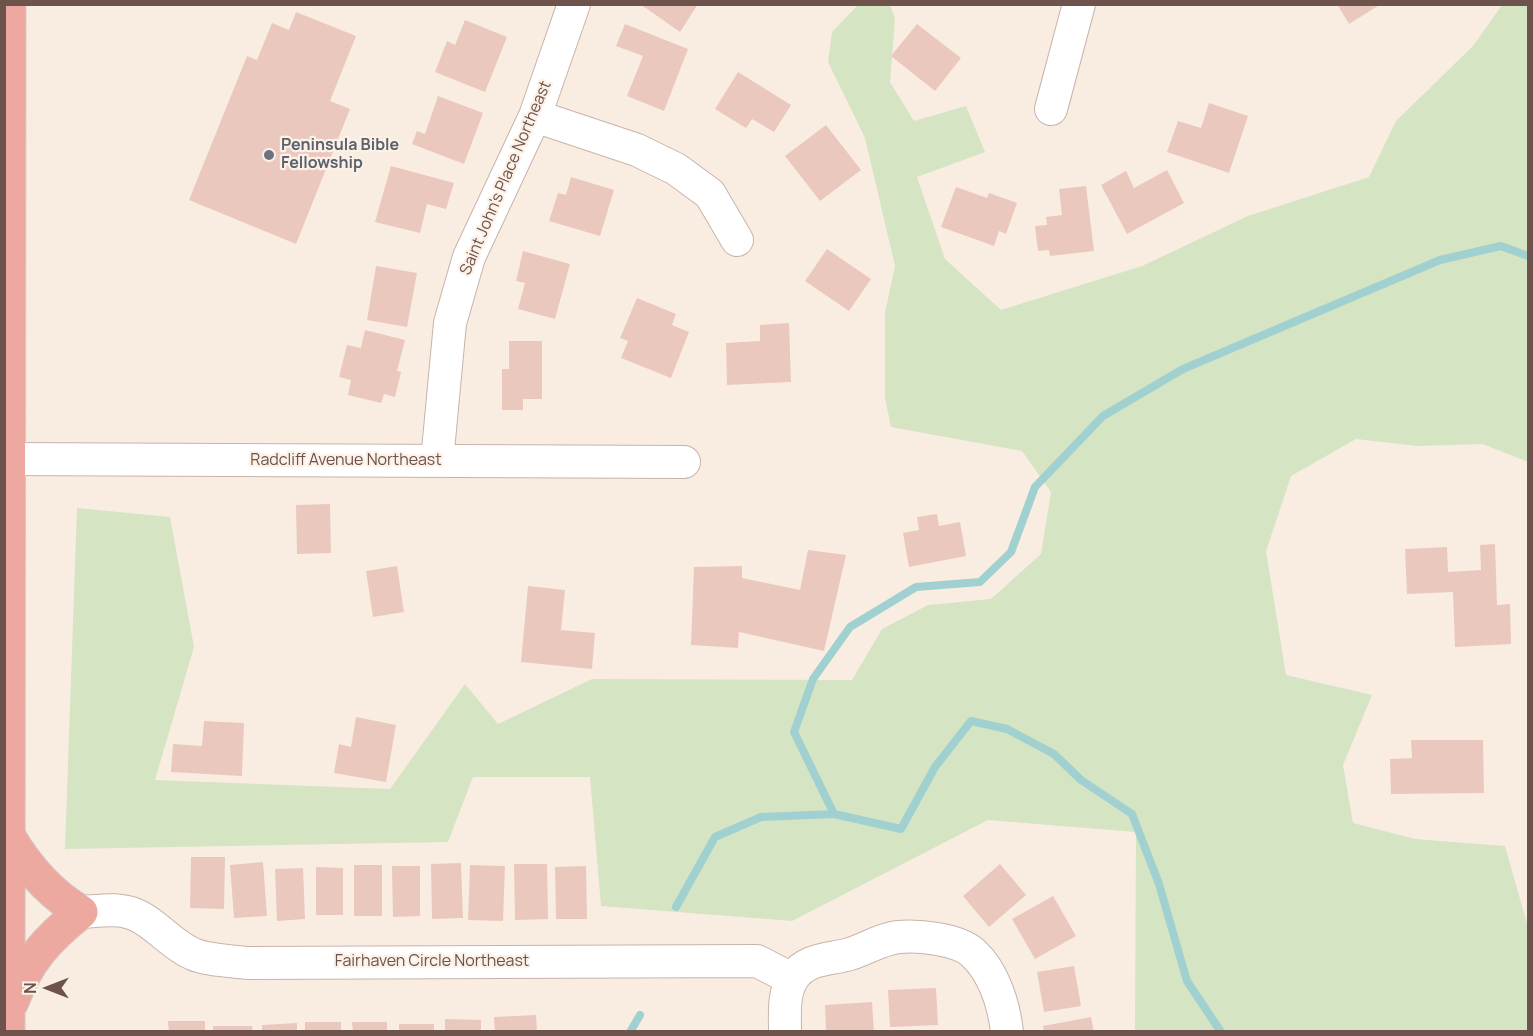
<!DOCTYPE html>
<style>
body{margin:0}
#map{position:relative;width:1533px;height:1036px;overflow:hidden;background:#f9ede2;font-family:Manrope,sans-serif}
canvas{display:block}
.frame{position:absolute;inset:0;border:6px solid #6d534c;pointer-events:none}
.north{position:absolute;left:18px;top:958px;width:60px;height:60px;-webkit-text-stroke:4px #fcf1e7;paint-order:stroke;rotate:270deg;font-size:16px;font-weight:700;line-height:24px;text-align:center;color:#6d534c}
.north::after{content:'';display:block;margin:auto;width:21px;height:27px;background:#6d534c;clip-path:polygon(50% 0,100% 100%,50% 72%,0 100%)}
</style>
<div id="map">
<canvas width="1533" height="1036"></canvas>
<div class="frame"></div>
<div class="north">N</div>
</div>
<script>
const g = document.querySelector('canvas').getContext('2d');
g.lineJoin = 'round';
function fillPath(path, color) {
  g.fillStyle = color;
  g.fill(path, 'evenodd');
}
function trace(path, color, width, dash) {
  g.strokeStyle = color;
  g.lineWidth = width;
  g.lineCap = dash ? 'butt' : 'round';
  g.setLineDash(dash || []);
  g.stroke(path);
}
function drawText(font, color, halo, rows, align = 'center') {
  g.font = font + ' Manrope,sans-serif';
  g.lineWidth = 4.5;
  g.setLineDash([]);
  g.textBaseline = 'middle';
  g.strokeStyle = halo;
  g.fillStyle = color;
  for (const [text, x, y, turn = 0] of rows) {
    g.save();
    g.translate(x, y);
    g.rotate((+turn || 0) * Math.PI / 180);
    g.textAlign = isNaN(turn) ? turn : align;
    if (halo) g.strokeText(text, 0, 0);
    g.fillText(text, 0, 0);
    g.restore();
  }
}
const green = new Path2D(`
 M858 5H890L895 18 890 82 914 121 966 106 985 152 917 177 945 259 1001 310 1142 266 1248 216 1369 177 1396 121 1473 46 1502 5H1528V462L1483 444 1417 446 1356 439 1291 476 1266 551 1286 675 1372 695 1343 765 1353 823 1415 839 1505 846 1528 927V1031H1135L1136 832 988 820 792 921 601 906 590 777H473L448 842 65 849 77 508 170 517 194 647 155 780 390 789 465 684 498 724 592 679 852 680 882 629 928 605 991 599 1041 554 1051 492 1022 451 891 427 885 398V313L895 266 865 138 828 62 832 32Z`);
const stream = new Path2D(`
 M834 814 794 732 813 679 850 627 916 587 980 582 1011 552 1035 487 1103 416 1183 369 1440 260 1501 246 1528 256
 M676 907 715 837 761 817 834 814 901 829 935 767 971 721 1007 729 1054 754 1081 780 1132 814 1159 884 1187 981 1221 1032
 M630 1032 640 1015`);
const building = new Path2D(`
 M640 4H698L680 32Z
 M1337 4H1381L1349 24Z
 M296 12 356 36 330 101 350 109 296 244 189 200 247 56 257 60 272 23 289 30Z
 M465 20 507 37 485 92 435 72 447 41 455 45Z
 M625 24 688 49 664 111 627 96 643 56 616 46Z
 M917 24 961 58 935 91 891 56Z
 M738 72 791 105 774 132 752 119 746 128 715 109Z
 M438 96 483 113 464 164 412 144 417 131 425 134Z
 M1209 103 1248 116 1229 173 1167 152 1178 121 1201 128Z
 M826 125 861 170 820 201 785 156Z
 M391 166 454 183 446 209 427 204 420 233 375 222Z
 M1167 170 1184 203 1127 234 1101 185 1126 171 1134 188Z
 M571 177 614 190 600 236 549 221 558 193 566 195Z
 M1086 186 1094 251 1050 256 1049 250 1038 251 1035 226 1047 225 1046 217 1062 215 1059 189Z
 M956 187 987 198 989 193 1017 203 1006 234 999 231 994 246 941 227Z
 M827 249 871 279 849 311 805 281Z
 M523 251 570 264 555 319 518 309 525 283 516 281Z
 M376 266 417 273 407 327 367 320Z
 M637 298 676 314 672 325 689 332 671 378 621 358 628 341 620 338Z
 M789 323 791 382 727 385 726 343 760 341V325Z
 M365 330 405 340 397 371 401 372 395 397 384 394 381 403 348 395 351 380 339 377 347 345 361 348Z
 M509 341H542V399H523V410H502V369H509Z
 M330 504 331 553 297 554 296 505Z
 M937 514 939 526 960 522 966 556 909 567 903 533 919 530 917 517Z
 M1495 544 1497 605 1510 604 1511 644 1455 647 1453 592 1407 594 1405 549 1447 547 1448 572 1481 570 1480 545Z
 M808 550 846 555 824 651 739 632 738 648 691 645 694 567 742 566V578L800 590Z
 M397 566 404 612 373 617 366 571Z
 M528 586 565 590 561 630 595 633 592 669 521 662Z
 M356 717 396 725 386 782 334 773 339 744 351 747Z
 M204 721 244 723 242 776 171 772 173 744 202 746Z
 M1411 740H1483L1484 793 1391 794 1390 759 1412 758Z
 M191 857H225L224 909 190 908Z
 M263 862 267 916 234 918 230 865Z
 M461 863 463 918 432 919 431 864Z
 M514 864H547L548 919 515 920Z
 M1000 864 1026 895 989 927 963 896Z
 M354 865H382V916H354Z
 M470 865 505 866 503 921 468 920Z
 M392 866H420V916L393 917Z
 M586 866 587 919H556L555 867Z
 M316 867 343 868V915H316Z
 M303 868 305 919 277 921 275 869Z
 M1053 896 1076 936 1035 959 1012 919Z
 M1074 966 1081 1006 1044 1012 1037 972Z
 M936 988 938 1025 890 1027 888 990Z
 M872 1002 874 1032H826L825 1005Z
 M536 1015 537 1032H495L494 1017Z
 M1091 1017 1094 1032H1044L1043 1026Z
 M445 1019 481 1020V1032H445Z
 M168 1021H205V1032H169Z
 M305 1022H341V1032H305Z
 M352 1022H387V1032H353Z
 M297 1023V1032H262V1025Z
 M399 1024H434V1032H399Z
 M213 1026H252L253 1032H213Z`);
const minor = new Path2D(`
 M1051 109 1079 4
 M535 116 637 150 676 169 710 194 737 240
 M4 459 684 462
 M437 461 450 323 469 257 535 116 574 4
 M81 912C99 911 119 907 136 915 157 924 170 944 193 954 206 960 232 961 247 963L757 961 792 979
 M785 1032C785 1014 783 993 793 978 806 958 829 960 850 954 866 949 881 939 898 937 918 935 958 939 973 953 994 972 1004 1005 1007 1032`);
const highway = new Path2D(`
 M8 835C26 866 50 894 81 912 47 939 27 961 12 1002
 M8 1032 9 4`);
const markers = [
 [269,155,6,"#6b7280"]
];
const worshipNames = [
 ["Peninsula Bible",281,146],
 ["Fellowship",281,164]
];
const streetNames = [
 ["Saint John's Place Northeast",506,178,-67],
 ["Radcliff Avenue Northeast",346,461],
 ["Fairhaven Circle Northeast",432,962]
];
fillPath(green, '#d5e4c3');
trace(stream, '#a1d0d0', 8);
fillPath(building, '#ebc8bd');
trace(minor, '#c8b3ab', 34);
trace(highway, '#d3cbc9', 35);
trace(minor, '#fff', 32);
trace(highway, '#eda89f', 33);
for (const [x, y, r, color] of markers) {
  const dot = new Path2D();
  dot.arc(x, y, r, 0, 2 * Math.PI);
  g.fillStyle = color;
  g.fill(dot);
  trace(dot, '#fcf1e7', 2);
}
drawText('bold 16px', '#5b616d', '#fcf1e7', worshipNames, 'left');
drawText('16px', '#6d534c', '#fcf1e7', streetNames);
</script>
